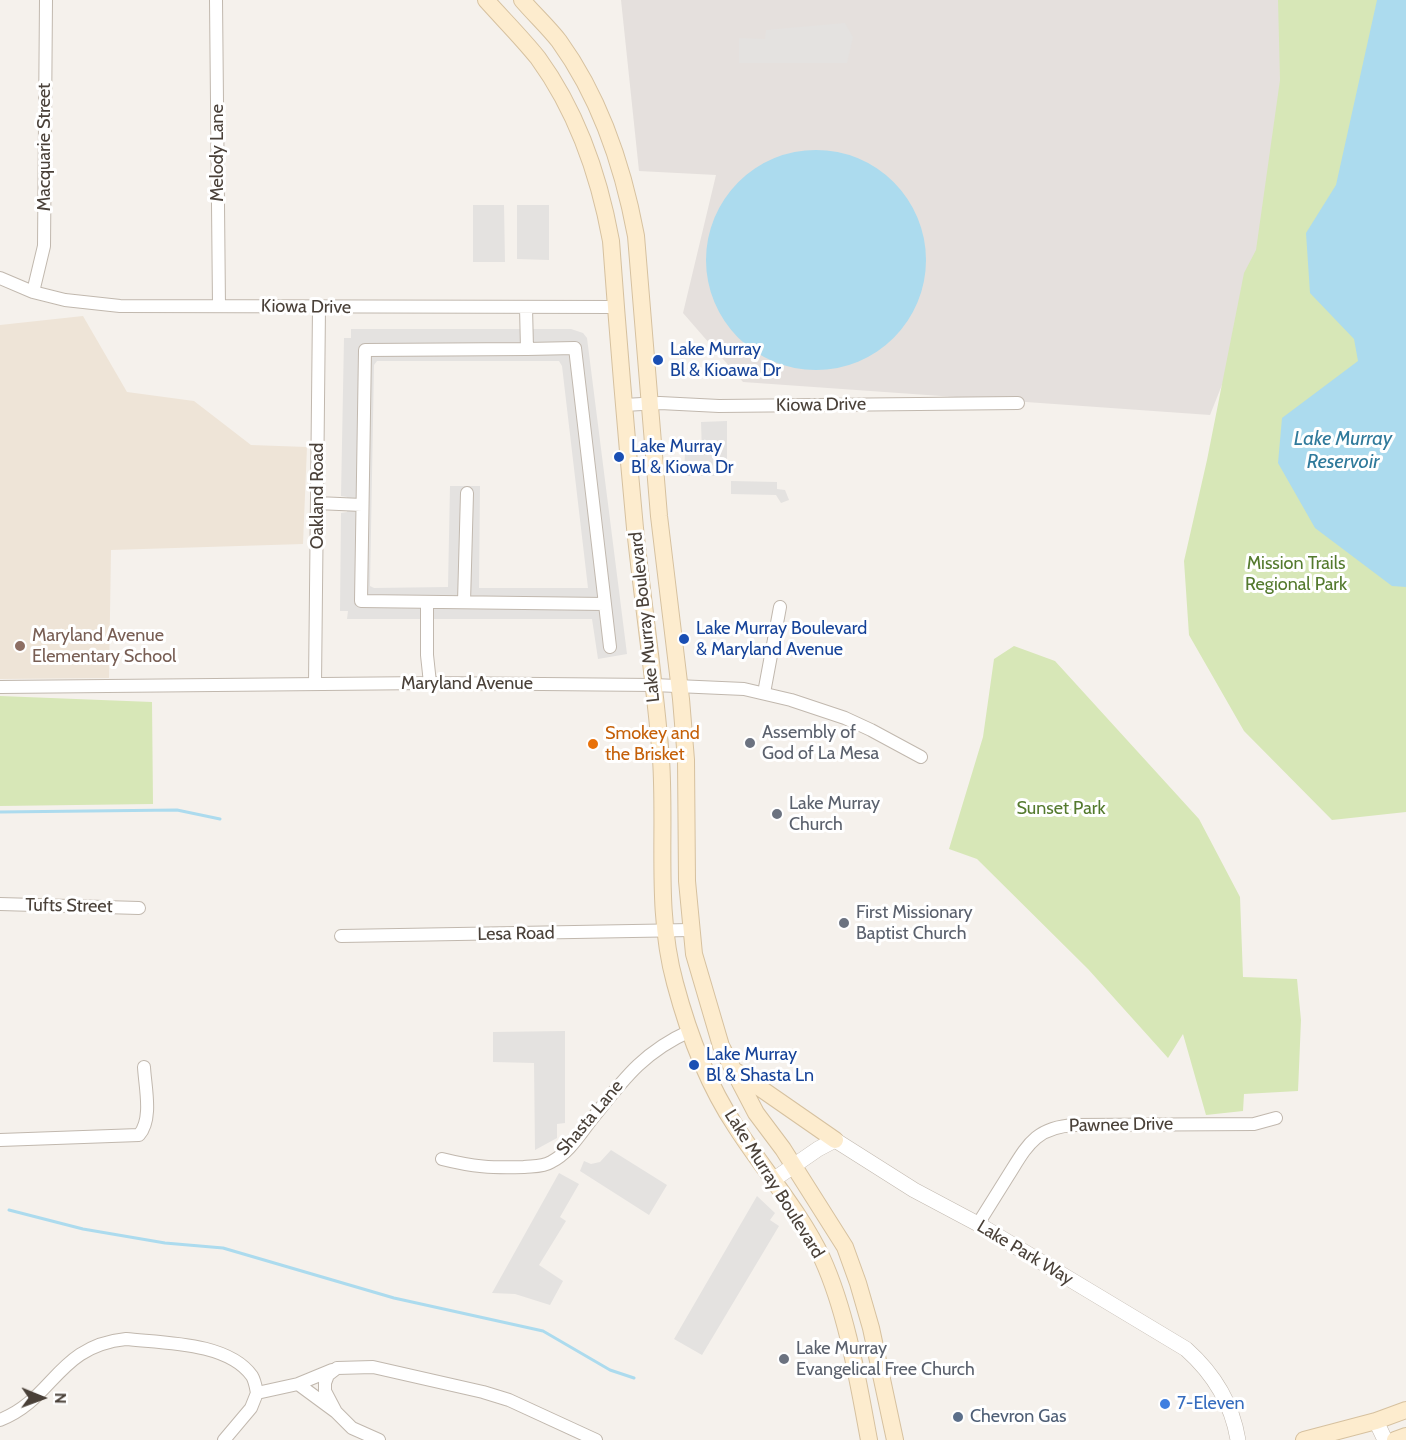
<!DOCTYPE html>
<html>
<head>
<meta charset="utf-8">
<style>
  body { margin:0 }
  #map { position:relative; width:1406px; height:1440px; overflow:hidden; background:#f5f1ec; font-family:Cabin,sans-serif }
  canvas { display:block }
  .north { position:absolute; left:12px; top:1368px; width:60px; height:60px; -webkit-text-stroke:4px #fff; paint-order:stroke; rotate:91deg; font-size:16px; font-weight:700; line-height:24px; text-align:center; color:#4a4139 }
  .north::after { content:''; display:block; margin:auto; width:21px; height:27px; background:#4a4139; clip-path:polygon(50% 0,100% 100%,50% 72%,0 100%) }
</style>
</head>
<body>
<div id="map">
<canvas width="1406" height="1440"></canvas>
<div class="north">N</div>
</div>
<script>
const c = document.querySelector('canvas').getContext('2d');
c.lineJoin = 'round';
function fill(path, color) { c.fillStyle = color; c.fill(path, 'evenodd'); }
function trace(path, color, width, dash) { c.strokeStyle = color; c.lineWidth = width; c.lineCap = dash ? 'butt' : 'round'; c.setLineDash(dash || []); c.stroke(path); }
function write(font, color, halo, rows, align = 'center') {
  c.font = font + ' Cabin,sans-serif'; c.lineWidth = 6; c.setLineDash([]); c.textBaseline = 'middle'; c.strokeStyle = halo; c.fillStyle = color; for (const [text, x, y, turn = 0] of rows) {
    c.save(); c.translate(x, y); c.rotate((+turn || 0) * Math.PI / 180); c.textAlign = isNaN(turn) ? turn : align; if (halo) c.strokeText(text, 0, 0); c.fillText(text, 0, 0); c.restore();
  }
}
fill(new Path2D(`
  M 621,0 L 1286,0 L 1273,257 L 1210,415 L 743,382 L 683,313 L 716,175 L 639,171 Z`), '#e5e0dd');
fill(new Path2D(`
  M 83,316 L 127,392 L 194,401 L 251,445 L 307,447 L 303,544 L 111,550 L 109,678 L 0,679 L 0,325 Z`), '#eee4d7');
fill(new Path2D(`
  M 1278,0 L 1406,0 L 1406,812 L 1332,820 L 1244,731 L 1189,635 L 1184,561 L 1207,460 L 1244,273 L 1256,250 L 1280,80 Z
  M 1014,646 L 1055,661 L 1199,819 L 1240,897 L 1243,977 L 1297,979 L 1301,1020 L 1298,1091 L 1244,1094 L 1243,1111 L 1206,1115 L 1183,1034 L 1168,1058 L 1088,969 L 977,859 L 949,849 L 983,737 L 994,659 Z
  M 0,696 L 152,702 L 153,804 L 0,806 Z`), '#d7e7b7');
fill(new Path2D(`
  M 845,23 L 853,37 L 847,63 L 739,63 L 739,38 L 765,39 L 766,30 Z
  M 473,205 L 504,205 L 505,262 L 473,262 Z
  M 517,205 L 549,205 L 549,260 L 517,259 Z
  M 351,329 L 571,329 L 583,333 L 587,338 L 627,654 L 598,659 L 592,619 L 347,619 L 348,611 L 340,611 L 341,513 L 347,512 L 347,497 L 341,496 L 344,338 L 351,338 ZM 377,361 L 559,361 L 562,366 L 588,588 L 479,588 L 480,486 L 450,486 L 448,587 L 374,588 L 370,586 L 374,365 Z
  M 727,421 L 727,465 L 719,466 L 722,476 L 684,476 L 685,453 L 702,453 L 701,422 Z
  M 731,481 L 777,482 L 777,489 L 785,490 L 789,500 L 781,503 L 776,495 L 731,494 Z
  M 565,1031 L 565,1123 L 557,1124 L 557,1138 L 535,1150 L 534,1063 L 493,1062 L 493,1032 Z
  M 611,1150 L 667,1185 L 649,1215 L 580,1171 L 584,1161 L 591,1164 L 600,1162 Z
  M 559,1173 L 579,1184 L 560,1217 L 566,1221 L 539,1265 L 563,1281 L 550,1305 L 515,1294 L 492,1293 Z
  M 757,1196 L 775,1213 L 770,1220 L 779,1226 L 702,1355 L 674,1339 Z`), '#e4e2e0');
fill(new Path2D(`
  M 1377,0 L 1406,0 L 1406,587 L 1392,586 L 1315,528 L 1278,463 L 1282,418 L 1358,361 L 1354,339 L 1310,293 L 1306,233 L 1336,185 Z
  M706 260a110 110 0 1 1 220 0a110 110 0 1 1-220 0Z`), '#acdbee');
trace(new Path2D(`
  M 0,812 L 177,810 L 220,819
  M 9,1210 L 83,1229 L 165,1243 L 223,1248 L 394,1298 L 543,1331 L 610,1370 L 634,1378`), '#acdbee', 3);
const minor = new Path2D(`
  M 216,0 L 219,306
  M 0,278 L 33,292 L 65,300 L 120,306 L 616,307
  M 33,292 L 44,246 L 46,0
  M 526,307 L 527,349 L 575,348 L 610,647
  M 527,349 L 365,350 L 361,601 L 605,604
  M 624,405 L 660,403 L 719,406 L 1018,403
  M 317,503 L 362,505
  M 427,602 L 427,655 L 430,683
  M 464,602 L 467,493
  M 315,684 L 319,308
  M 0,687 L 430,683 L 654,685 L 744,689 L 791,700 L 845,718 L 871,730 L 921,757
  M 764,693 L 780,607
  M 0,904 L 139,908
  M 341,936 L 691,930
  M 0,1140 L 139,1135 C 153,1119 145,1087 144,1067
  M 442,1159 C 474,1167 491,1168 524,1167 C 533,1166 543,1167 551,1162 C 569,1153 580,1134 592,1119 C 623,1080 643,1052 690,1031
  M 978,1224 C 988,1208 998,1192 1008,1176 C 1027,1146 1035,1127 1075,1125 L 1254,1124 L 1276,1118
  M 298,1384 L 336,1412 L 352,1428 L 379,1440
  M 336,1412 L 325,1391 L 325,1383 L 328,1375 L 337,1368 L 373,1367 L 483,1392 L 509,1400 L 596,1440
  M 0,1420 C 54,1399 57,1346 126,1339 C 163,1343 228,1342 252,1376 C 255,1381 256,1388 257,1393
  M 224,1440 L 251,1408 L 257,1393 L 298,1384 L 332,1370`);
const tertiary = new Path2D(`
  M 773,1180 L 818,1149 L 835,1140 L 914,1190 L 978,1224 L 1186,1349 C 1214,1374 1232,1403 1238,1440
  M 1376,1421 L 1385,1440`);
const secondary = new Path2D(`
  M 486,0 C 503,19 522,38 538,58 C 578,113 599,175 611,241 C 618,337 626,432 635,528 C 643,605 655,682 661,759 C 666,834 655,910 675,983 C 688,1032 708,1085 736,1127 C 763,1169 801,1213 822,1258 C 847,1313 858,1381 869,1440
  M 522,0 C 534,14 548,27 559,41 C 601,99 623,166 636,236 L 659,516 L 681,699 L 686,760 L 687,881 L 694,954 L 721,1046 L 756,1113 L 783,1149 L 845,1247 L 858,1283 L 871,1328 L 895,1440
  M 737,1072 L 835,1140
  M 1304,1440 L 1376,1421 L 1406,1410
  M 1395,1440 L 1406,1436`);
trace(minor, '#c1b8ae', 14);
trace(tertiary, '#c1b8ae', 16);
trace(secondary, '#d6c19f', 18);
trace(minor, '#fff', 12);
trace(tertiary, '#fff', 15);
trace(secondary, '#fdecce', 16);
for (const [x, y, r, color] of [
  [658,360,6,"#1a4fb4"],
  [619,457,6,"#1a4fb4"],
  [684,639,6,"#1a4fb4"],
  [20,646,6,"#8d6e63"],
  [750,743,6,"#6b7280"],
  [593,744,6,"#e8710a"],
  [777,814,6,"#6b7280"],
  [844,923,6,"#6b7280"],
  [694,1065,6,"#1a4fb4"],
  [784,1359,6,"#6b7280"],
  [1165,1404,6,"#3f7fe0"],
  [958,1417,6,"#5c6f8a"]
]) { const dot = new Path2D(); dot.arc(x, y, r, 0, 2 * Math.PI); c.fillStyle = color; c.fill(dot); trace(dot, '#fff', 2); }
write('18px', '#4a4139', '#fff', [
  ["Macquarie Street",45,147,-90],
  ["Melody Lane",218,153,-90],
  ["Kiowa Drive",306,307,1],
  ["Kiowa Drive",821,405,-1],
  ["Oakland Road",318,496,-90],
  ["Lake Murray Boulevard",645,617,-96],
  ["Maryland Avenue",467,684],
  ["Tufts Street",69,906,1],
  ["Lesa Road",516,934,-1],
  ["Shasta Lane",590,1118,-50],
  ["Pawnee Drive",1121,1125,-1],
  ["Lake Murray Boulevard",774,1184,58],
  ["Lake Park Way",1025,1253,31]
]);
write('18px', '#164399', '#fff', [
  ["Lake Murray",670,350],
  ["Bl & Kioawa Dr",670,371],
  ["Lake Murray",631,447],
  ["Bl & Kiowa Dr",631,468],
  ["Lake Murray Boulevard",696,629],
  ["& Maryland Avenue",696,650],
  ["Lake Murray",706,1055],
  ["Bl & Shasta Ln",706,1076]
], 'left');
write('18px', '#547a2e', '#fff', [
  ["Mission Trails",1296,564],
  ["Regional Park",1296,585],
  ["Sunset Park",1061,809]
]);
write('18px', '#785e54', '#fff', [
  ["Maryland Avenue",32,636],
  ["Elementary School",32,657]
], 'left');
write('18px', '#5b616d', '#fff', [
  ["Assembly of",762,733],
  ["God of La Mesa",762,754],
  ["Lake Murray",789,804],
  ["Church",789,825],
  ["First Missionary",856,913],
  ["Baptist Church",856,934],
  ["Lake Murray",796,1349],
  ["Evangelical Free Church",796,1370]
], 'left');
write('18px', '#c56008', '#fff', [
  ["Smokey and",605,734],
  ["the Brisket",605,755]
], 'left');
write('18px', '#366cbe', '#fff', [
  ["7-Eleven",1177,1404]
], 'left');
write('18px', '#4e5e75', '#fff', [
  ["Chevron Gas",970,1417]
], 'left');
write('italic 20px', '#307a9b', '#fff', [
  ["Lake Murray",1343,439],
  ["Reservoir",1343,462]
]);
</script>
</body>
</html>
